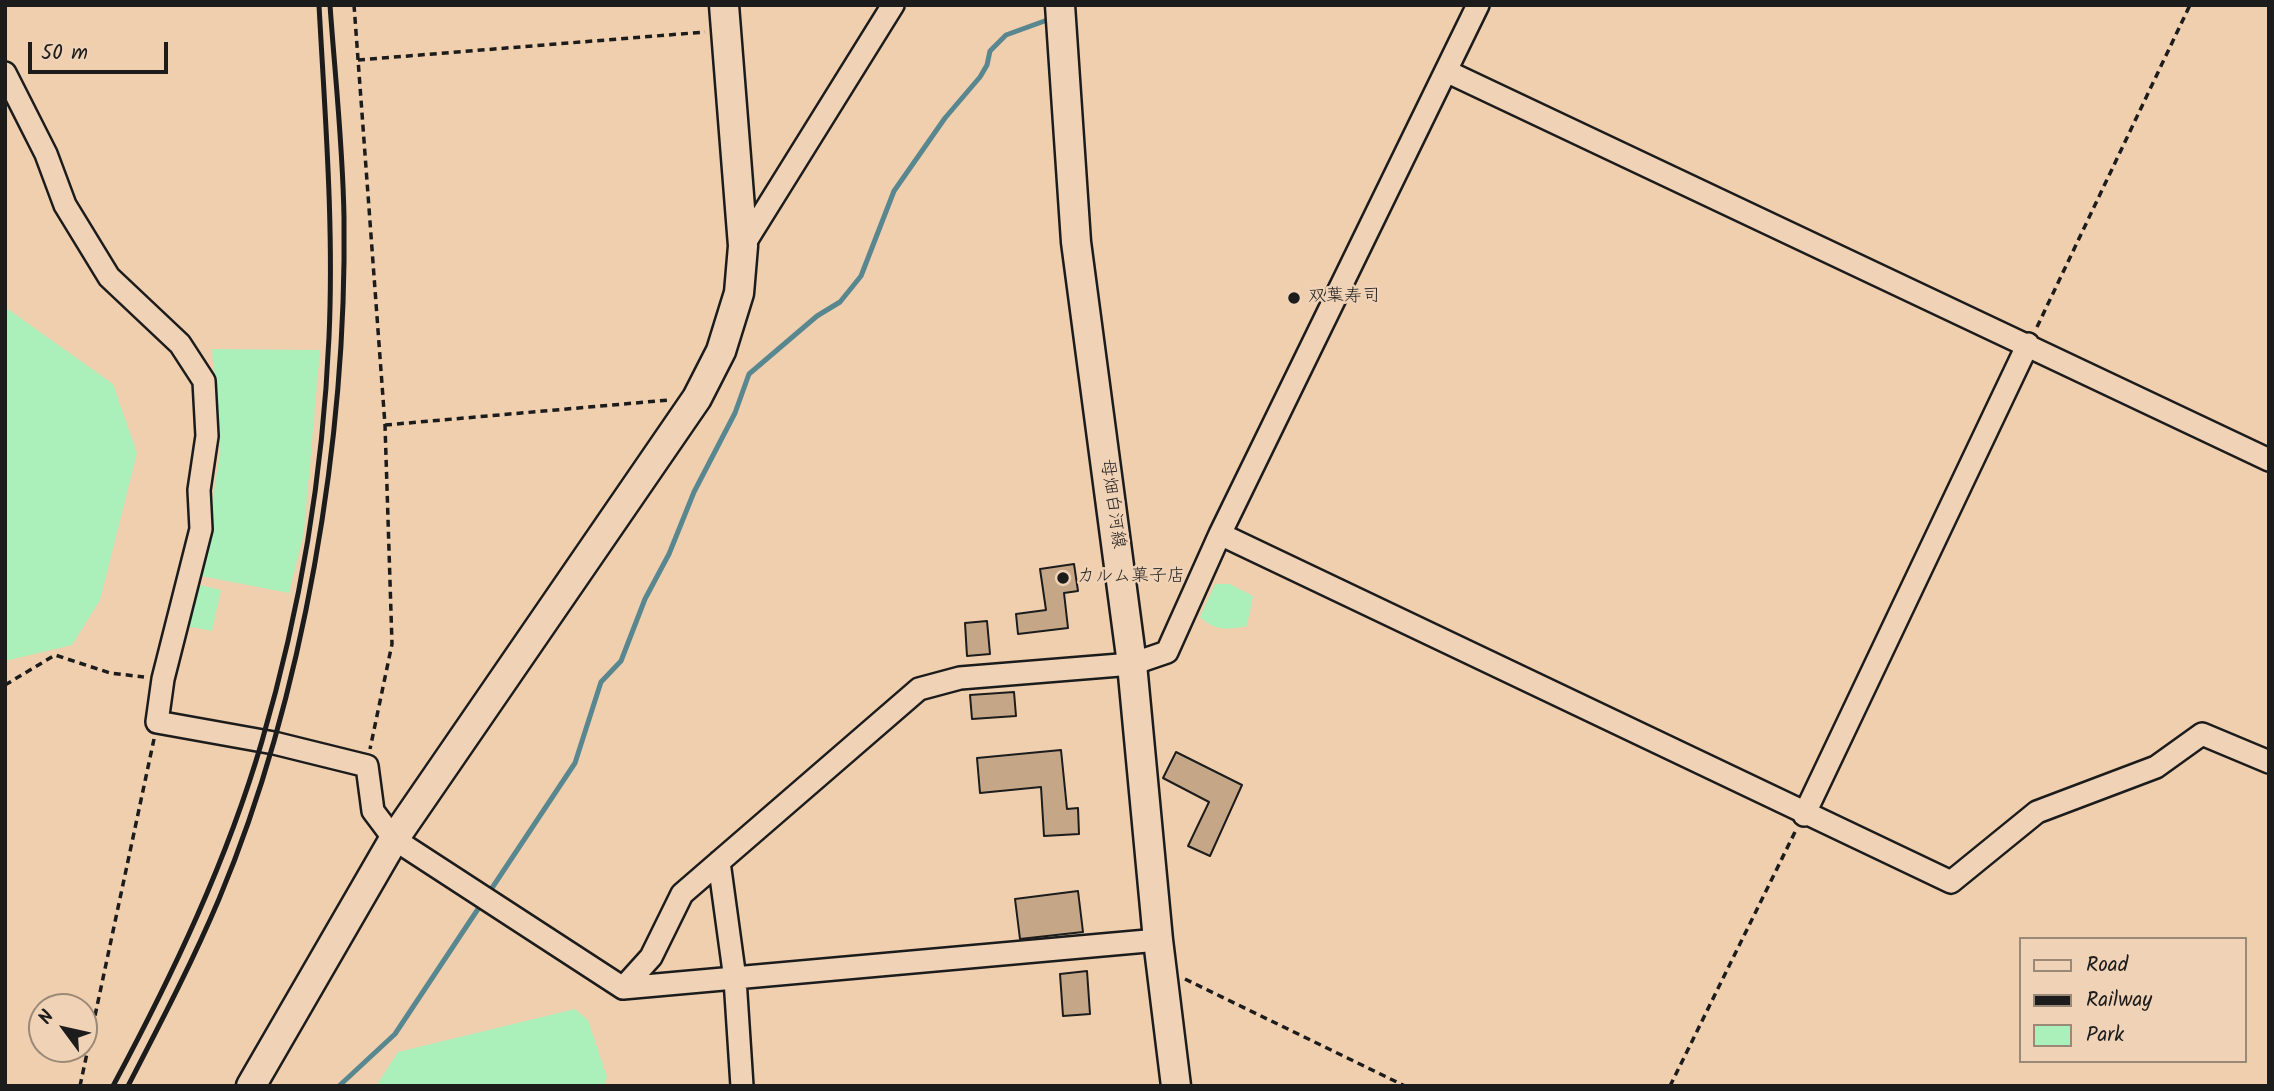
<!DOCTYPE html>
<html>
<head>
<meta charset="utf-8">
<style>
  body { margin:0 }
  #map { position:relative; width:2274px; height:1091px; overflow:hidden; background:#f0cfaf; font-family:Kalam,sans-serif }
  canvas { display:block }
  .frame { position:absolute; inset:0; border:7px solid #1c1c1c; pointer-events:none }
  .legend { position:absolute; left:2019px; top:937px; width:228px; height:126px; box-sizing:border-box; background:#f0d2b6; border:2px solid #9b8978; margin:0; padding:9px 12px; list-style:none; font-size:21px; color:#1c1c1c }
  .legend li { display:flex; align-items:center; gap:14px; height:35px }
  .legend b { width:35px; border:2px solid #9b8978 }
  .north { position:absolute; left:28px; top:993px; width:70px; height:70px; box-sizing:border-box; background:#f0d2b6; border:2px solid #9b8978; border-radius:50%; rotate:303deg; font-size:19px; font-weight:700; line-height:28px; text-align:center; color:#1c1c1c }
  .north::after { content:''; display:block; margin:auto; width:24px; height:32px; background:#1c1c1c; clip-path:polygon(50% 0,100% 100%,50% 72%,0 100%) }
  .scale { position:absolute; left:28px; top:42px; width:140px; height:32px; box-sizing:border-box; border:4px solid #1c1c1c; border-top:0; padding-left:9px; font-size:21px; line-height:24px; white-space:nowrap; color:#1c1c1c; -webkit-text-stroke:5px #f0d2b6; paint-order:stroke }
</style>
</head>
<body>
<div id="map">
<canvas width="2274" height="1091"></canvas>
<div class="frame"></div>
<ul class="legend">
<li><b style="height:9px;background:#f0d2b6"></b>Road</li>
<li><b style="height:9px;background:#1c1c1c"></b>Railway</li>
<li><b style="height:19px;background:#abefba"></b>Park</li>
</ul>
<div class="north">N</div>
<div class="scale">50 m</div>
</div>
<script>
const c = document.querySelector('canvas').getContext('2d');
c.lineJoin = 'round';
function fill(path, color) { c.fillStyle = color; c.fill(path, 'evenodd'); }
function trace(path, color, width, dash) { c.strokeStyle = color; c.lineWidth = width; c.lineCap = dash ? 'butt' : 'round'; c.setLineDash(dash || []); c.stroke(path); }
function write(font, color, halo, rows, align = 'center') {
  c.font = font + ' Kalam,"Klee One",sans-serif'; c.lineWidth = 5; c.setLineDash([]); c.textBaseline = 'middle'; c.strokeStyle = halo; c.fillStyle = color; for (const [text, x, y, turn = 0] of rows) {
    c.save(); c.translate(x, y); c.rotate((+turn || 0) * Math.PI / 180); c.textAlign = isNaN(turn) ? turn : align; if (halo) c.strokeText(text, 0, 0); c.fillText(text, 0, 0); c.restore();
  }
}
fill(new Path2D(`
  M 5,307 L 113,384 L 137,453 L 100,600 L 72,645 L 5,661 Z
  M 212,349 L 320,350 L 304,532 L 289,593 L 201,576 L 220,452 Z
  M 195,584 L 221,590 L 212,631 L 186,626 Z
  M 1215,584 L 1230,584 L 1253,596 L 1247,626 C 1227,630 1215,631 1200,617 Z
  M 575,1009 L 588,1020 L 607,1077 L 604,1086 L 376,1086 L 398,1052 Z`), '#abefba');
trace(new Path2D(`
  M 490,891 L 575,763 L 601,682 L 621,661 L 645,599 L 669,554 L 694,492 L 735,413 L 749,374 L 817,316 L 840,302 L 861,276 L 894,191 L 945,118 L 980,77 L 987,65 L 990,51 L 1006,35 L 1050,19
  M 339,1086 L 395,1034 L 480,906`), '#588790', 5);
const building = new Path2D(`
  M 1074,564 L 1078,591 L 1064,593 L 1068,628 L 1018,634 L 1016,614 L 1046,610 L 1040,569 Z
  M 987,621 L 990,654 L 967,656 L 965,623 Z
  M 1014,692 L 1016,716 L 972,719 L 970,695 Z
  M 1061,750 L 1067,809 L 1078,808 L 1079,834 L 1044,836 L 1041,787 L 980,793 L 977,758 Z
  M 1176,752 L 1242,785 L 1210,856 L 1188,846 L 1209,802 L 1163,778 Z
  M 1078,891 L 1083,932 L 1020,939 L 1015,899 Z
  M 1087,971 L 1090,1014 L 1063,1016 L 1060,974 Z`);
fill(building, '#c5a686');
trace(building, '#1c1c1c', 2);
const street = new Path2D(`
  M 1446,71 L 2269,460
  M 5,73 L 46,154 L 65,205 L 109,277 L 180,344 L 204,381 L 207,436 L 199,490 L 201,529 L 163,679 L 157,722 L 274,743 L 367,766 L 373,811 L 394,839 L 623,988 L 1158,940
  M 743,246 L 893,5
  M 1220,534 L 1951,882 L 2037,812 L 2156,767 L 2202,734 L 2269,762
  M 1804,815 L 2028,344
  M 719,862 L 735,979 L 742,1086
  M 623,988 L 651,957 L 682,894 L 919,689 L 960,678 L 1132,664 L 1167,652 L 1220,534 L 1478,5`);
const secondary = new Path2D(`
  M 1060,5 L 1076,242 L 1132,664 L 1158,940 L 1176,1086
  M 251,1086 L 394,839 L 697,398 L 721,351 L 739,293 L 743,246 L 724,5`);
trace(street, '#1c1c1c', 26);
trace(secondary, '#1c1c1c', 33);
trace(new Path2D(`
  M 354,5 L 385,425 L 392,644 L 370,749
  M 358,60 L 705,32
  M 2037,327 L 2190,5
  M 385,425 L 669,400
  M 5,685 L 55,655 L 110,673 L 144,677
  M 1185,979 L 1405,1086
  M 80,1086 L 154,739
  M 1670,1086 L 1795,832`), '#1c1c1c', 3.5, [7, 5]);
trace(street, '#f0d2b6', 21);
trace(secondary, '#f0d2b6', 28);
trace(new Path2D(`
  M 113,1086 C 172,976 227,861 262,741 C 300,611 323,472 329,337 C 334,226 325,116 319,5
  M 128,1086 C 160,1024 192,963 219,899 C 304,696 347,439 344,218 C 343,147 335,76 330,5`), '#1c1c1c', 5);
for (const [x, y, r, color] of [
  [1294,298,7,"#1c1c1c"],
  [1063,578,7,"#1c1c1c"]
]) { const dot = new Path2D(); dot.arc(x, y, r, 0, 2 * Math.PI); c.fillStyle = color; c.fill(dot); trace(dot, '#f0d2b6', 2.5); }
write('18px', '#1c1c1c', '#f0d2b6', [
  ["双葉寿司",1308,298],
  ["カルム菓子店",1077,578]
], 'left');
write('18px', '#1c1c1c', '#f0d2b6', [
  ["母畑白河線",1111,504,82]
]);
</script>
</body>
</html>
